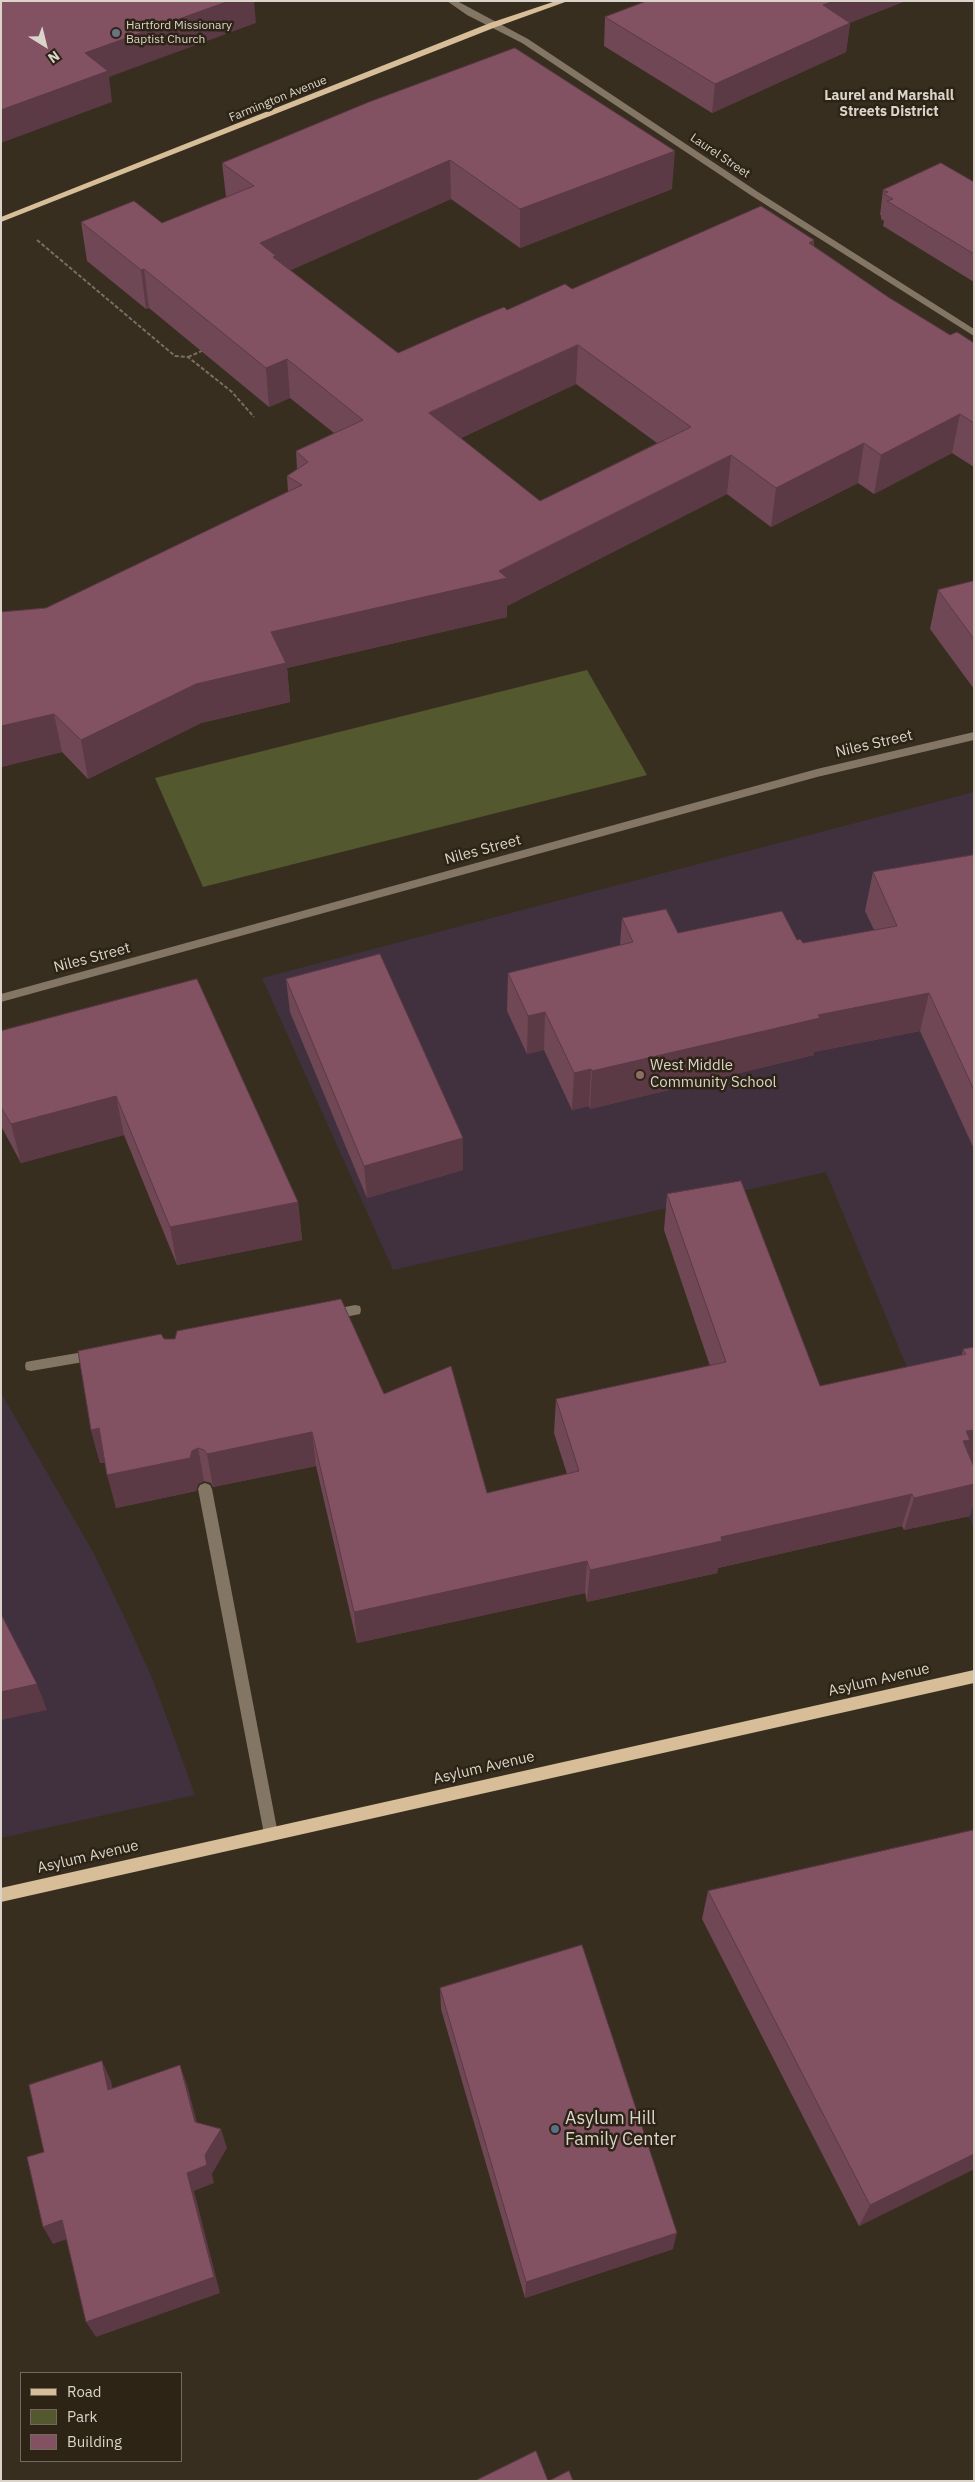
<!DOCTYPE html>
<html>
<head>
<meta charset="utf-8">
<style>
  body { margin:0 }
  #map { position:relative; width:975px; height:2482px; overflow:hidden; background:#372e20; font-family:"IBM Plex Sans",sans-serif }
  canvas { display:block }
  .frame { position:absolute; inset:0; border:2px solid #dad4cb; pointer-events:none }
  .legend { position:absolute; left:20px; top:2372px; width:162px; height:90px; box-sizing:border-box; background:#2d2416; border:1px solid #726a5e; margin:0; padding:6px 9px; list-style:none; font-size:15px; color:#dad4cb }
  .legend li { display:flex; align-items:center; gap:10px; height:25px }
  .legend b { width:25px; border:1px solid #726a5e }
  .north { position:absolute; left:20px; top:20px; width:50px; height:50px; -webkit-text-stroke:4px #2d2416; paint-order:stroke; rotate:144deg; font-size:14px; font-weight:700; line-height:20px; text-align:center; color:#dad4cb }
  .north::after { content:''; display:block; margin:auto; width:18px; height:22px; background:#dad4cb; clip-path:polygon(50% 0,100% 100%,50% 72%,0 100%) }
</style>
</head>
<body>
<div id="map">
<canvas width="975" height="2482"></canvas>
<div class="frame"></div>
<ul class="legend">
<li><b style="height:6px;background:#d7bd98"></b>Road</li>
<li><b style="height:14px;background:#53582e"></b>Park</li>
<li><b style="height:14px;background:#825263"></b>Building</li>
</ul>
<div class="north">N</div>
</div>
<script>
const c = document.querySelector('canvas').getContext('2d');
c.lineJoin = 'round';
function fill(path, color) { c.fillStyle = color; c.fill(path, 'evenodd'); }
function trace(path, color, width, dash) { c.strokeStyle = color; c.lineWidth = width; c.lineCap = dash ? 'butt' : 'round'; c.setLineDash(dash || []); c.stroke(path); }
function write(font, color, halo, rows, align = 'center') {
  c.font = font + ' "IBM Plex Sans",sans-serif'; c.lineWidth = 5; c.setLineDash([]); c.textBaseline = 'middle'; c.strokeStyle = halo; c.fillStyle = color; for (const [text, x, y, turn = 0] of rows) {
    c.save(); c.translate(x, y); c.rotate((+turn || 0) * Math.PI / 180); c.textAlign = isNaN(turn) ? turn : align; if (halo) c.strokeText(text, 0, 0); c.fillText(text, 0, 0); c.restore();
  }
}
fill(new Path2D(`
  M 974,792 L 974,1529 L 826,1172 L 393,1270 L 262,978 Z
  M 1,1393 L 93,1552 L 122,1612 L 153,1680 L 195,1795 L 1,1838 Z`), '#41313e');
fill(new Path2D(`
  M 587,670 L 647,775 L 203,887 L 155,778 Z`), '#53582e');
trace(new Path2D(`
  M 37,240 L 175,356 L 188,357 L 232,392 L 254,417
  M 188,357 L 204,350`), '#776f63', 2, [4, 2]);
fill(new Path2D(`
  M 447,1 L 457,1 L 528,39 L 758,192 L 974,329 L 974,336 L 752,196 L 522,43 L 467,15 Z
  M 974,732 L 974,740 L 817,777 L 1,1002 L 1,994 L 817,769 Z
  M 355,1305 L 360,1306 L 361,1310 L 360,1314 L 330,1320 L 325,1319 L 324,1315 L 325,1311 Z
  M 95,1350 L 100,1351 L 101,1355 L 100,1359 L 95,1360 L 31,1371 L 26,1370 L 25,1366 L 26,1362 L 31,1361 Z
  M 205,1483 L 210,1485 L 212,1489 L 278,1834 L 276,1839 L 271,1841 L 266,1839 L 264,1834 L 198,1489 L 200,1485 Z`), '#837665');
fill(new Path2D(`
  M 556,1 L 568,1 L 496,27 L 1,222 L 1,217 L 490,23 Z
  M 974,1670 L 974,1683 L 1,1902 L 1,1888 Z`), '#d7bd98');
fill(new Path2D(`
  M 605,17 L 850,23 L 846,52 L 712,113 L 604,46 Z
  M 369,102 L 672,189 L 520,248 L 451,199 L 290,270 L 398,353 L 507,310 L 572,289 L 814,240 L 814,246 L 888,297 L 950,335 L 974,343 L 974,467 L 952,453 L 874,494 L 858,483 L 771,527 L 727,494 L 507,606 L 507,617 L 287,668 L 290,702 L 201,723 L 88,779 L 62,752 L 1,767 L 1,612 L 46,608 L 288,492 L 287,476 L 297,469 L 296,451 L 334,433 L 290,398 L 269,407 L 149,308 L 146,309 L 87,261 L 81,222 L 162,223 L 226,197 L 222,163 ZM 576,384 L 657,443 L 540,501 L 461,438 Z
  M 974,182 L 974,282 L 883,226 L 884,221 L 881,219 L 881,215 L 880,215 L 883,190 Z
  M 974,581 L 974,689 L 930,629 L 938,590 Z
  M 974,855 L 974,1149 L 920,1031 L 814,1052 L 814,1055 L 590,1109 L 589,1106 L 572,1110 L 544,1050 L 527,1054 L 507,1011 L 508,973 L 620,945 L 622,918 L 678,933 L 797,940 L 803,943 L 874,930 L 865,911 L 873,872 Z
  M 286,979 L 463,1138 L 463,1170 L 367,1198 L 290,1012 Z
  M 1,1031 L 298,1202 L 302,1240 L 177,1265 L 124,1135 L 21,1163 L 1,1126 Z
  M 667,1194 L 820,1386 L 962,1355 L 963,1349 L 974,1347 L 974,1461 L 972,1462 L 970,1516 L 904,1530 L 902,1526 L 718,1568 L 717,1573 L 587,1602 L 585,1593 L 357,1643 L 316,1466 L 213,1487 L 211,1483 L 204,1481 L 198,1484 L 196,1491 L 116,1508 L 105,1462 L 100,1463 L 91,1430 L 164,1339 L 384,1394 L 487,1493 L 567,1474 L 554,1433 L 556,1399 L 710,1366 L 664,1230 Z
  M 708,1891 L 974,2169 L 859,2226 L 702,1919 Z
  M 440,1988 L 673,2249 L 525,2298 L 441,2009 Z`), '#704755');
fill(new Path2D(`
  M 229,1 L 254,1 L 256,23 L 109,77 L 112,102 L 1,143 L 1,110 L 85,53 Z
  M 834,1 L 906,1 L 850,23 L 846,52 L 712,113 L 715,84 L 823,5 Z
  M 675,151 L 672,189 L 520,248 L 520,209 Z
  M 450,160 L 451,199 L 278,276 L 260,243 Z
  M 814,240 L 809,279 L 809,243 Z
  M 144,269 L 149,308 L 146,309 L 141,270 Z
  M 578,345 L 576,384 L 430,452 L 429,413 Z
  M 287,359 L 290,398 L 269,407 L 266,368 Z
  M 960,414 L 952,453 L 874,494 L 881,455 Z
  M 864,443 L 858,483 L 771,527 L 776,488 Z
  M 731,455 L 727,494 L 507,606 L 507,617 L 287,668 L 290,702 L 201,723 L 88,779 L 81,740 L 271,632 L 499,571 Z
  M 54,714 L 62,752 L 1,767 L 1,726 Z
  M 929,993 L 920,1031 L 814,1052 L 814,1055 L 590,1109 L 592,1071 L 818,1015 Z
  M 545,1012 L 544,1050 L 527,1054 L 528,1016 Z
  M 591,1069 L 589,1106 L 572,1110 L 574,1073 Z
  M 116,1096 L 124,1135 L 21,1163 L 11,1124 Z
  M 463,1138 L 463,1170 L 367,1198 L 364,1166 Z
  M 298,1202 L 302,1240 L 177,1265 L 170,1227 Z
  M 99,1428 L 108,1462 L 100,1463 L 91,1430 Z
  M 974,1430 L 974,1461 L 962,1463 L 952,1475 L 966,1431 Z
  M 312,1432 L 316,1466 L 213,1487 L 207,1454 Z
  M 198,1448 L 204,1481 L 198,1484 L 196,1491 L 116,1508 L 107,1475 L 192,1451 Z
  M 974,1484 L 974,1503 L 970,1516 L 904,1530 L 914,1498 Z
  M 912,1494 L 902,1526 L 718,1568 L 717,1573 L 587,1602 L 590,1570 L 721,1537 Z
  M 587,1561 L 585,1593 L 357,1643 L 354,1612 Z
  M 37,1684 L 47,1710 L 1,1720 L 1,1692 Z
  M 102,2061 L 111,2081 L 117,2109 L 108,2090 Z
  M 180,2065 L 187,2085 L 202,2141 L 195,2122 Z
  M 221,2129 L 227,2148 L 212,2174 L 214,2183 L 194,2191 L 220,2293 L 96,2337 L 86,2322 L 187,2173 L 205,2155 Z
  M 974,2154 L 974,2169 L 859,2226 L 870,2205 Z
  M 62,2220 L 73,2237 L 53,2244 L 43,2227 Z
  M 677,2233 L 673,2249 L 525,2298 L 526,2282 Z`), '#5b3945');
const building = new Path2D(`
  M 1,1 L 229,1 L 85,53 L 108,71 L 1,110 Z
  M 647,1 L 834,1 L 823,5 L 850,23 L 715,84 L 605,17 Z
  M 515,48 L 675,151 L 520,209 L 450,160 L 260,243 L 276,256 L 273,257 L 398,353 L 475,319 L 504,307 L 507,310 L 565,284 L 572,289 L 761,206 L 814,240 L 809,243 L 888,297 L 950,335 L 957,332 L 974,343 L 974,423 L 960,414 L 881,455 L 864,443 L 776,488 L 731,455 L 499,571 L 507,578 L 271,632 L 286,663 L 196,684 L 81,740 L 54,714 L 1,726 L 1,612 L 46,608 L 302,485 L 287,476 L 308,462 L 296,451 L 363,420 L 287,359 L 266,368 L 144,269 L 141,270 L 81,222 L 134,201 L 162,223 L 254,186 L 222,163 L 369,102 ZM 578,345 L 691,427 L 540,501 L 429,413 Z
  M 941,163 L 974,182 L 974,254 L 887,201 L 893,199 L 884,194 L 888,192 L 883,190 Z
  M 974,581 L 974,639 L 938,590 Z
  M 974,855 L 974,1090 L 929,993 L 818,1015 L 820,1018 L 592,1071 L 591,1069 L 574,1073 L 545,1012 L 528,1016 L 508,973 L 633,942 L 622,918 L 666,909 L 678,933 L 782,911 L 797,940 L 800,939 L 803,943 L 897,926 L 873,872 Z
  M 380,954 L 463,1138 L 364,1166 L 286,979 Z
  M 197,979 L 298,1202 L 170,1227 L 116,1096 L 11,1124 L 1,1107 L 1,1031 Z
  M 741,1181 L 820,1386 L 966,1354 L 963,1349 L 974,1347 L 974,1430 L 966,1431 L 970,1440 L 963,1441 L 974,1467 L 974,1484 L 914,1498 L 912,1494 L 721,1537 L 722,1541 L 590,1570 L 587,1561 L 354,1612 L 312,1432 L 207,1454 L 204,1450 L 198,1448 L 192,1451 L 190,1458 L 107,1475 L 99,1428 L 91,1430 L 78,1351 L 161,1334 L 164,1339 L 175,1339 L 177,1331 L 341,1299 L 384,1394 L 451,1366 L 487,1493 L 579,1471 L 556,1399 L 726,1362 L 667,1194 Z
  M 1,1614 L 37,1684 L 1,1692 Z
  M 974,1830 L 974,2154 L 870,2205 L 708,1891 Z
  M 582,1945 L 677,2233 L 526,2282 L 440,1988 Z
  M 102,2061 L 108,2090 L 180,2065 L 195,2122 L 221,2129 L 205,2155 L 207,2165 L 187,2173 L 214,2277 L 86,2322 L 62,2220 L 43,2227 L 27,2157 L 44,2152 L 29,2085 Z
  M 536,2451 L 548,2481 L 475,2481 Z
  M 569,2471 L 573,2481 L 549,2481 Z`);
fill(building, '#825263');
trace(building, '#5b3945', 1);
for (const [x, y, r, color] of [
  [116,33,5,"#6b7280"],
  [640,1075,5,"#8d6e63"],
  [555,2129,5,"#5c6f8a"]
]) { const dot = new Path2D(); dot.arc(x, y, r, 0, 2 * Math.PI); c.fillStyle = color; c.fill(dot); trace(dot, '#2d2416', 2); }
write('12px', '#dad4cb', '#2d2416', [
  ["Hartford Missionary",126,26],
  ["Baptist Church",126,40]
], 'left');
write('12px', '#dad4cb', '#2d2416', [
  ["Farmington Avenue",278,99,-22],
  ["Laurel Street",720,156,34]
]);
write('bold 14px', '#dad4cb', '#2d2416', [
  ["Laurel and Marshall",889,96],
  ["Streets District",889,112]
]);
write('15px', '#dad4cb', '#2d2416', [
  ["Niles Street",874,744,-13],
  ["Niles Street",483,850,-15],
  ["Niles Street",92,958,-15],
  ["Asylum Avenue",879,1680,-13],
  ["Asylum Avenue",484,1768,-13],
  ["Asylum Avenue",88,1857,-13]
]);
write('15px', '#dad4cb', '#2d2416', [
  ["West Middle",650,1066],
  ["Community School",650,1083]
], 'left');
write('18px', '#dad4cb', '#2d2416', [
  ["Asylum Hill",565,2119],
  ["Family Center",565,2140]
], 'left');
</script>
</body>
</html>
